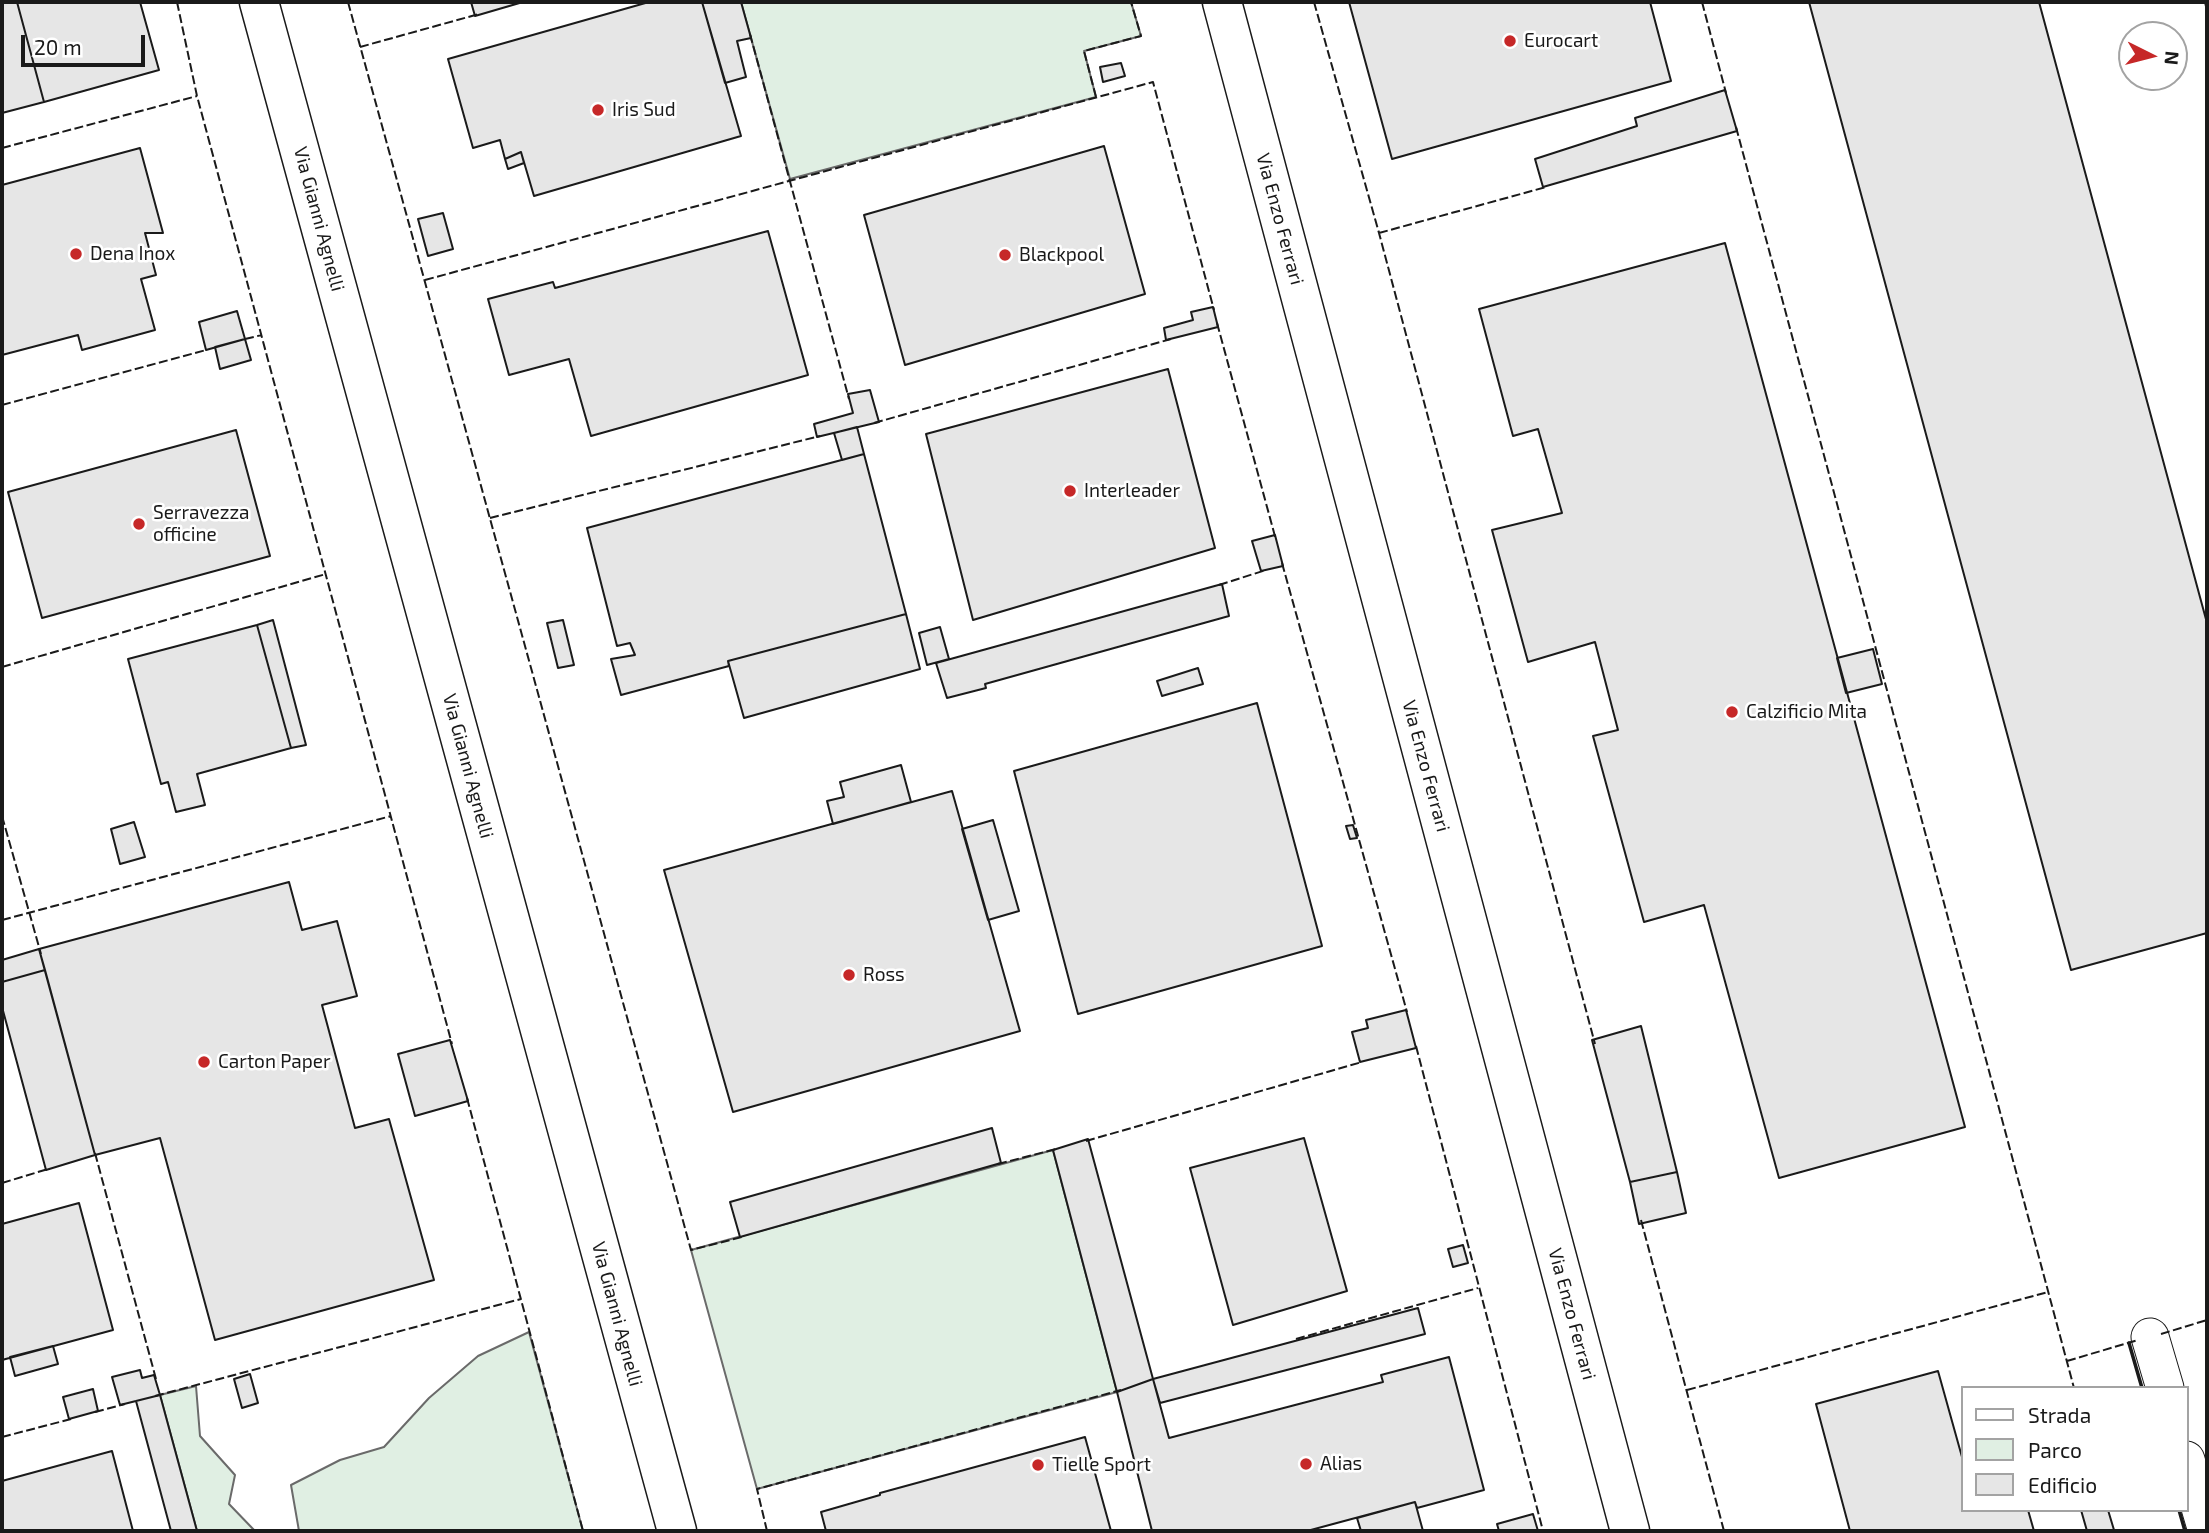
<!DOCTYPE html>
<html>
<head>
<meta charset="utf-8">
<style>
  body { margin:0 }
  #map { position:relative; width:2209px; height:1533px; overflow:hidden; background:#fff; font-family:"Exo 2",sans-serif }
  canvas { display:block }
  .frame { position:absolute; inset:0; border:4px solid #1a1a1a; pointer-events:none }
  .legend { position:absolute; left:1961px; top:1386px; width:228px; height:126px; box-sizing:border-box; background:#fff; border:2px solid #a3a3a3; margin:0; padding:9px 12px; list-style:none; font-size:21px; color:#1a1a1a }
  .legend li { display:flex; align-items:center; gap:14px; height:35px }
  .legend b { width:35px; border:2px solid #a3a3a3 }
  .north { position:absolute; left:2118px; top:21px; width:70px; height:70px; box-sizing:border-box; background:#fff; border:2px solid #a3a3a3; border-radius:50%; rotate:96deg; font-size:19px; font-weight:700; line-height:28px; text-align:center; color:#1a1a1a }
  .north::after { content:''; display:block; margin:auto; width:24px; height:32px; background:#c62828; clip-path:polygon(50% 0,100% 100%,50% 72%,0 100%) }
  .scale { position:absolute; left:21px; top:35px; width:124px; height:32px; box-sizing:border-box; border:4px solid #1a1a1a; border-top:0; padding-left:9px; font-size:21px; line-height:24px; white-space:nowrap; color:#1a1a1a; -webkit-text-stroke:5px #fff; paint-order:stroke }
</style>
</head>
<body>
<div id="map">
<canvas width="2209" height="1533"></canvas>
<div class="frame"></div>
<ul class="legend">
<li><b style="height:9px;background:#fff"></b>Strada</li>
<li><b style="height:19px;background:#e0efe3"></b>Parco</li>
<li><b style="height:19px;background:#e6e6e6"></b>Edificio</li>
</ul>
<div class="north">N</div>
<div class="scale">20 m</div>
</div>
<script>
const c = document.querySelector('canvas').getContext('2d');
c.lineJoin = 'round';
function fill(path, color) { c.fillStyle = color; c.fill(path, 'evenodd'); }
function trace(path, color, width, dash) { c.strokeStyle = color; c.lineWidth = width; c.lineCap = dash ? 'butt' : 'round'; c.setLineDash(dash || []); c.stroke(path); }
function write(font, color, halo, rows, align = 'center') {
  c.font = font + ' "Exo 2",sans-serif'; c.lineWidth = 5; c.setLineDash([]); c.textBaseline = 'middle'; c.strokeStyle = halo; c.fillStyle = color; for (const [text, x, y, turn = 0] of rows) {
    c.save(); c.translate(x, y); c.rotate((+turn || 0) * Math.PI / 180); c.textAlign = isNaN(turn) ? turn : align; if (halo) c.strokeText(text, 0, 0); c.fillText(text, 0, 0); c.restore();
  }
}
const green = new Path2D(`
  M 741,2 L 1131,2 L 1141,36 L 1084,51 L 1096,97 L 790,179 Z
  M 1053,1150 L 1117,1392 L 757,1489 L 691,1250 Z
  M 529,1332 L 583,1531 L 299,1531 L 291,1485 L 340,1460 L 384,1447 L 429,1398 L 478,1356 Z
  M 196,1386 L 200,1436 L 235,1475 L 229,1504 L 255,1531 L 197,1531 L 160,1395 Z`);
fill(green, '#e0efe3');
trace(green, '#6a6a6a', 2);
const building = new Path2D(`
  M 2,2 L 17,2 L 44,102 L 2,113 Z
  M 17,2 L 140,2 L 159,70 L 44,102 Z
  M 471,2 L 523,2 L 475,16 Z
  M 649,2 L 702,2 L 741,136 L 534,196 L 521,152 L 505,159 L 500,140 L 473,148 L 448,59 Z
  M 702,2 L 741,2 L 751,38 L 737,41 L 746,77 L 725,83 Z
  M 1349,2 L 1650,2 L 1671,81 L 1392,159 Z
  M 1809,2 L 2039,2 L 2207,623 L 2207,933 L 2071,970 Z
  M 1121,63 L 1125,76 L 1103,82 L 1100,67 Z
  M 1725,90 L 1737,131 L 1543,187 L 1535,159 L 1637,126 L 1635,118 Z
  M 1104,146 L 1145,294 L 905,365 L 864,215 Z
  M 140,148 L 163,233 L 145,233 L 156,275 L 141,279 L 155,330 L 82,350 L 78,335 L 2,355 L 2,185 Z
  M 521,152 L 524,163 L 508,169 L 505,159 Z
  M 443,213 L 453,249 L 428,256 L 418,219 Z
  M 768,231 L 808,375 L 591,436 L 569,359 L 509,375 L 488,299 L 553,282 L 555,288 Z
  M 1725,243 L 1965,1127 L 1779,1178 L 1704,905 L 1644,922 L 1593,736 L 1618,730 L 1595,642 L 1528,662 L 1492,530 L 1562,513 L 1538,429 L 1513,436 L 1479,309 Z
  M 1213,307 L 1218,327 L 1166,340 L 1164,328 L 1193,320 L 1191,312 Z
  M 237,311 L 245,339 L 206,350 L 199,322 Z
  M 245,339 L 251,360 L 220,369 L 215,347 Z
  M 1168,369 L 1215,548 L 973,620 L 926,434 Z
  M 870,390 L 879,422 L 817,437 L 814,424 L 853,413 L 848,394 Z
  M 857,427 L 864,454 L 842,460 L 834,433 Z
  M 236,430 L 270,556 L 42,618 L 8,492 Z
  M 864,454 L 906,614 L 728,661 L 729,666 L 621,695 L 611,659 L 635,655 L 630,643 L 617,646 L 587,528 Z
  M 1275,535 L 1283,566 L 1261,571 L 1252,541 Z
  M 1222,584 L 1229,616 L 985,684 L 986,688 L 947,698 L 936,663 Z
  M 906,614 L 920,669 L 744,718 L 728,661 Z
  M 273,620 L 306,745 L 291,748 L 257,625 Z
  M 563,620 L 574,665 L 558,668 L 547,623 Z
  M 257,625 L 291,748 L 197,774 L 205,805 L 176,812 L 168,782 L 161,784 L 128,659 Z
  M 940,627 L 949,659 L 927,665 L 919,633 Z
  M 1873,649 L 1882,684 L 1846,693 L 1837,658 Z
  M 1198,668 L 1203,684 L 1162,696 L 1157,681 Z
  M 1257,703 L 1322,946 L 1078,1014 L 1014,771 Z
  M 901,765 L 911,802 L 833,824 L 827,801 L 844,797 L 840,782 Z
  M 952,791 L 1020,1031 L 733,1112 L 664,870 Z
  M 993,820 L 1019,911 L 988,920 L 962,829 Z
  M 134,822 L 145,857 L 120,864 L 111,829 Z
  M 1353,825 L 1357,838 L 1350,839 L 1346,826 Z
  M 289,882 L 302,930 L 337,921 L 357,996 L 322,1005 L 355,1128 L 389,1119 L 434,1280 L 215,1340 L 160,1138 L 95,1155 L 39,949 Z
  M 39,949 L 45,970 L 2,982 L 2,960 Z
  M 45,970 L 95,1155 L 46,1170 L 2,1007 L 2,982 Z
  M 1406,1010 L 1416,1048 L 1360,1062 L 1352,1032 L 1368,1028 L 1366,1020 Z
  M 1641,1026 L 1677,1172 L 1630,1182 L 1592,1040 Z
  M 450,1040 L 468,1101 L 415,1116 L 398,1054 Z
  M 992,1128 L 1001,1163 L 740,1237 L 730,1202 Z
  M 1304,1138 L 1347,1291 L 1233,1325 L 1190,1168 Z
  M 1088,1139 L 1153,1379 L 1117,1392 L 1053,1150 Z
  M 1677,1172 L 1686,1213 L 1639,1224 L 1630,1182 Z
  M 79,1203 L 113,1330 L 2,1360 L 2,1224 Z
  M 1463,1245 L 1468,1263 L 1453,1267 L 1448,1249 Z
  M 1418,1308 L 1425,1334 L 1160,1403 L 1153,1379 Z
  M 53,1346 L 58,1364 L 15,1376 L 10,1357 Z
  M 1449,1357 L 1484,1490 L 1417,1508 L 1415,1502 L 1307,1531 L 1152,1531 L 1117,1392 L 1153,1379 L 1169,1438 L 1383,1382 L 1381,1375 Z
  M 140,1370 L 142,1378 L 154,1375 L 160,1395 L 120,1405 L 112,1377 Z
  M 1938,1371 L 1962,1457 L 1962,1510 L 2028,1510 L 2034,1531 L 1850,1531 L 1816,1404 Z
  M 250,1374 L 258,1403 L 242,1408 L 234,1379 Z
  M 93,1389 L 98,1411 L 69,1419 L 63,1397 Z
  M 160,1395 L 197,1531 L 171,1531 L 136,1401 Z
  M 1085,1437 L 1111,1531 L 826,1531 L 821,1512 L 880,1495 L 880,1493 Z
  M 112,1451 L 133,1531 L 2,1531 L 2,1481 Z
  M 1415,1502 L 1423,1531 L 1361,1531 L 1357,1518 Z
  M 2081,1510 L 2108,1510 L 2114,1530 L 2087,1531 Z
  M 1533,1514 L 1538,1531 L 1499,1531 L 1497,1524 Z`);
fill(building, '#e6e6e6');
trace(building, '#1a1a1a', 2);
const minor = new Path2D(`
  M 2150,1337 L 2165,1388
  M 2186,1460 L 2207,1531`);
const tertiary = new Path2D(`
  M 259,2 L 677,1531
  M 1222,2 L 1630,1531`);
trace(minor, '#1a1a1a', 39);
trace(tertiary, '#1a1a1a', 41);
trace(minor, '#fff', 37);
trace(tertiary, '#fff', 38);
trace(new Path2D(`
  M 177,2 L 197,96 L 452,1044
  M 348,2 L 691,1250 L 742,1237
  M 1314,2 L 1379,233 L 1595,1044
  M 1702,2 L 1726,93
  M 2205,2 L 2207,11
  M 750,34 L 849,399
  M 360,47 L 479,14
  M 1096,97 L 1084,51 L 1141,36 L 1131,2
  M 1736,127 L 2074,1388
  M 2,148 L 197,96
  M 1379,233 L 1546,187
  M 425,280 L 1153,82 L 1214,310
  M 1217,323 L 1276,540
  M 245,339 L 262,335
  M 2,405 L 206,350
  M 874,423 L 1171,339
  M 490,518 L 820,436
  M 1282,563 L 1407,1012
  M 1219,585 L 1266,570
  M 2,667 L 326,574
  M 2,816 L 41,954
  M 2,920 L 391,816
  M 1416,1046 L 1543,1531
  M 467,1098 L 583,1531
  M 1086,1141 L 1362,1062
  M 95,1153 L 156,1379
  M 998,1164 L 1056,1149
  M 2,1183 L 48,1169
  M 1641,1220 L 1724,1531
  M 2161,1334 L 2207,1320
  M 1296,1339 L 1478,1288
  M 2067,1361 L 2138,1340
  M 1687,1390 L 2048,1292
  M 155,1396 L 521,1299
  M 95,1412 L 125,1404
  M 2,1437 L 71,1419
  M 767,1531 L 757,1489 L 1121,1390`), '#1a1a1a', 2, [9, 3.5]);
trace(new Path2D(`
  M 2129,1343 L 2142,1388
  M 2179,1510 L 2185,1531`), '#1a1a1a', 3.5);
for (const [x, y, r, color] of [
  [1510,41,7,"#c62828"],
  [598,110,7,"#c62828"],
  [76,254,7,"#c62828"],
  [1005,255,7,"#c62828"],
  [1070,491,7,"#c62828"],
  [139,524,7,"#c62828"],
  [1732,712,7,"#c62828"],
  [849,975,7,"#c62828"],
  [204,1062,7,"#c62828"],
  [1306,1464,7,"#c62828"],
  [1038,1465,7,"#c62828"]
]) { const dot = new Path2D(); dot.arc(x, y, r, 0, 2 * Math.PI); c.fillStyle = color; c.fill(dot); trace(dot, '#fff', 2.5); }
write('19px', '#1a1a1a', '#fff', [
  ["Eurocart",1524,41],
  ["Iris Sud",612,110],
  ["Dena Inox",90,254],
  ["Blackpool",1019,255],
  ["Interleader",1084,491],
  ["Serravezza",153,513],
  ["officine",153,535],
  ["Calzificio Mita",1746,712],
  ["Ross",863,975],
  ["Carton Paper",218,1062],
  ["Alias",1320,1464],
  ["Tielle Sport",1052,1465]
], 'left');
write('19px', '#1a1a1a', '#fff', [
  ["Via Gianni Agnelli",319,219,75],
  ["Via Enzo Ferrari",1280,219,75],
  ["Via Gianni Agnelli",468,766,75],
  ["Via Enzo Ferrari",1426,766,75],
  ["Via Gianni Agnelli",617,1314,75],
  ["Via Enzo Ferrari",1572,1314,75]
]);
</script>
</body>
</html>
